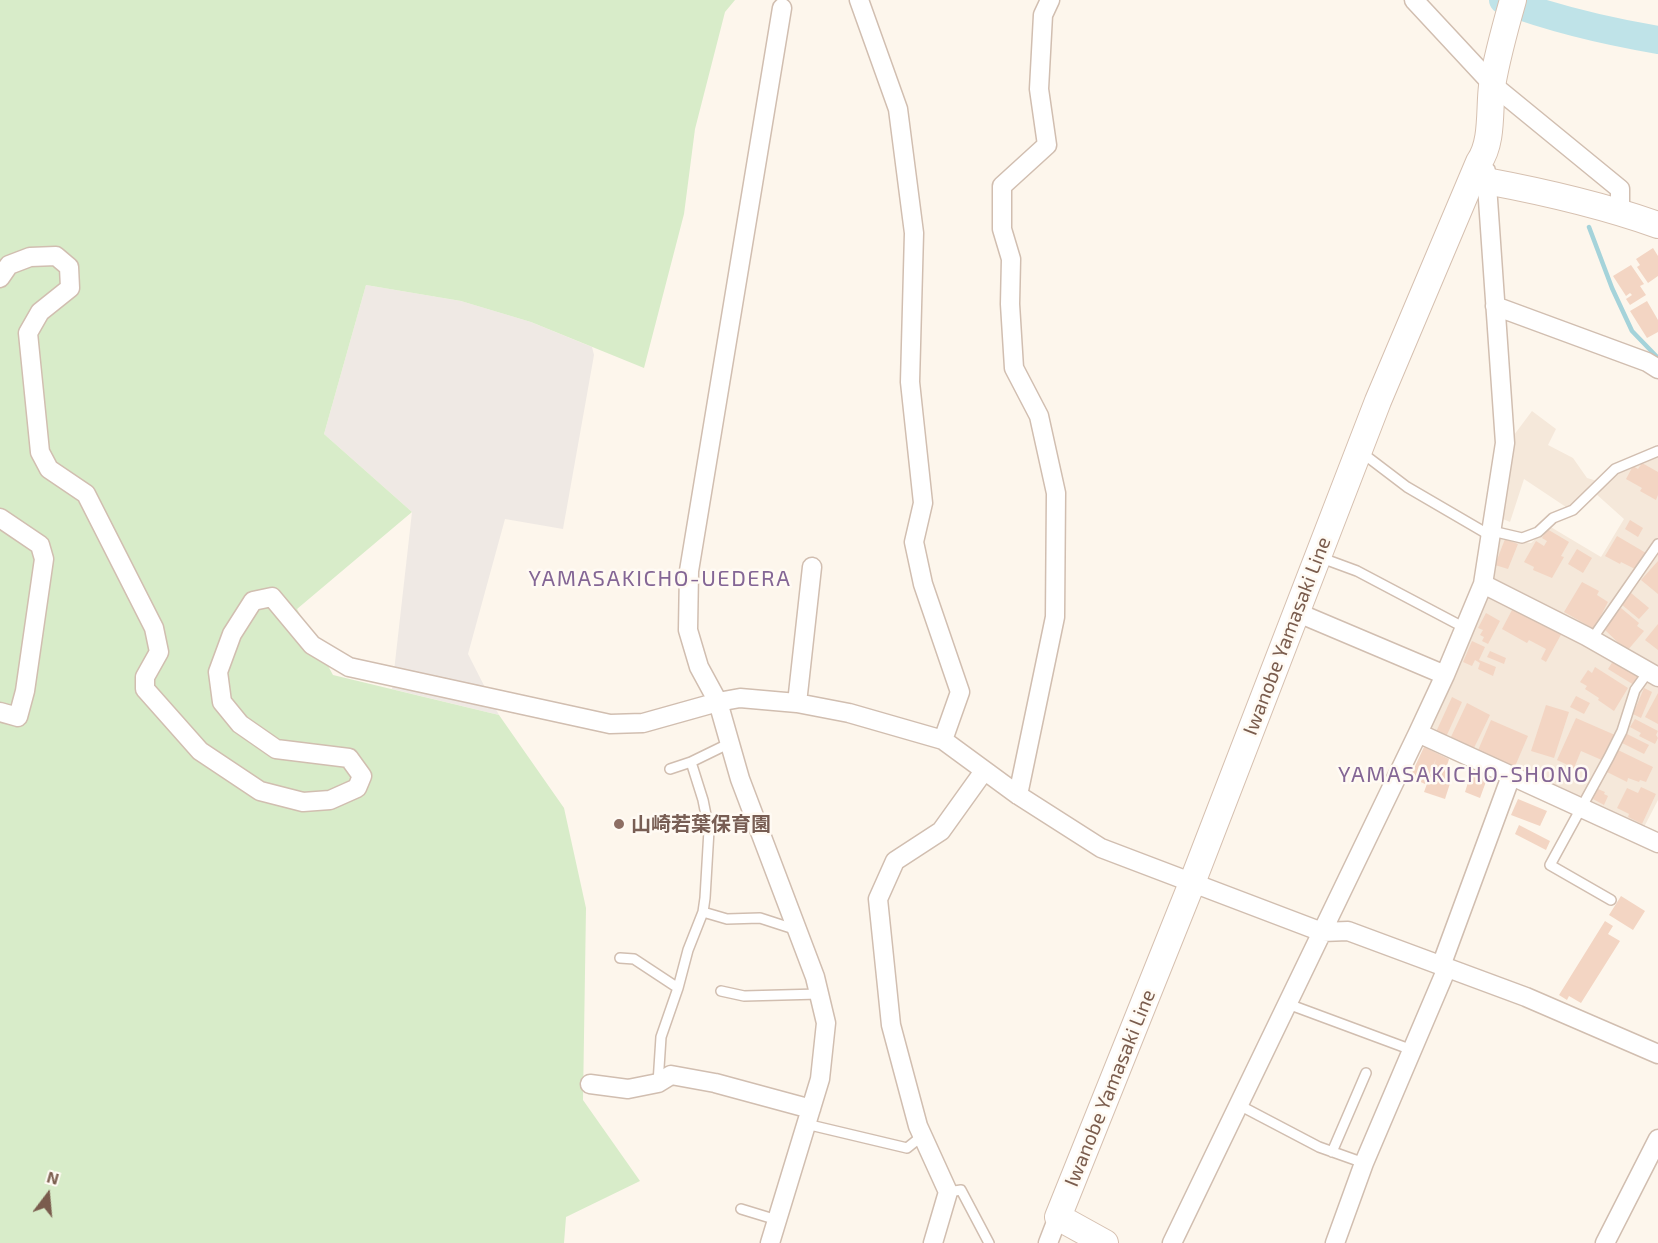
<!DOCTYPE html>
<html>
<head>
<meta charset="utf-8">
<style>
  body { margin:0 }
  #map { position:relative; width:1658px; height:1243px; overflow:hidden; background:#fdf6ec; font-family:"Exo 2",sans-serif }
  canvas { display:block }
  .north { position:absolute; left:18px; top:1165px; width:60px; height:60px; -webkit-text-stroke:4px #fffaf3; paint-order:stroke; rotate:16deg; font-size:16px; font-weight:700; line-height:24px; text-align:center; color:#7a5c4d }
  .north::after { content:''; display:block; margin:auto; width:21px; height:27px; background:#7a5c4d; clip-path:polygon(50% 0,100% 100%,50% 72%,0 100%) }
</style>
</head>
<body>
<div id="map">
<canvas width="1658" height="1243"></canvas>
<div class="north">N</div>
</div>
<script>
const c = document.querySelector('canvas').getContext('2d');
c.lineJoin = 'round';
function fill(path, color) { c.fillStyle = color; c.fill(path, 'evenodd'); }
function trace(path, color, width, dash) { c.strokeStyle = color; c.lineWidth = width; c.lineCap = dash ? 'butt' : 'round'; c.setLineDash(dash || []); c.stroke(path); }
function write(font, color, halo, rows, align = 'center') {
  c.font = font + ' "Exo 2","Noto Sans JP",sans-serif'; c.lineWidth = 5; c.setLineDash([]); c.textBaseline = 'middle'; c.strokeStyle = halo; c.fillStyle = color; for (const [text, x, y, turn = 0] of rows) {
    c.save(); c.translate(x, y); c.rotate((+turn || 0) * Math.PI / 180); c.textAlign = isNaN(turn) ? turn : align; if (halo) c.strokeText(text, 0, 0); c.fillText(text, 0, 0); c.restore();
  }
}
fill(new Path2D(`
  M 1532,411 L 1556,429 L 1548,445 L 1573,458 L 1587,478 L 1597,481 L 1613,465 L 1658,446 L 1658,800 L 1642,831 L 1426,731 L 1490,582 L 1500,538 L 1531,543 L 1549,526 L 1601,557 L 1624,519 L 1595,493 L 1575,513 L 1524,479 L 1510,522 L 1503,519 L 1514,435 Z`), '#f5e8da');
fill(new Path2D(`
  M 366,285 L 461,301 L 531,322 L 592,347 L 594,355 L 563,529 L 505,519 L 468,654 L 499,715 L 392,689 L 412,512 L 324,434 Z`), '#efe9e4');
fill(new Path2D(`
  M 0,0 L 735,0 L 725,12 L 695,129 L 684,214 L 644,368 L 531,322 L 461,301 L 366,285 L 324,434 L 412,512 L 297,609 L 333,675 L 499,715 L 564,808 L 586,908 L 583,1100 L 640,1181 L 566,1217 L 564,1243 L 0,1243 Z`), '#d8ecc9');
trace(new Path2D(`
  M 1589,227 L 1612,288 L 1632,331 L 1658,358`), '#a5d3da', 4.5);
trace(new Path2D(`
  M 1503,0 C 1554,19 1605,31 1658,40`), '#bfe3e8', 28);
fill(new Path2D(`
  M 1653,248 L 1658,256 L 1658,276 L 1648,283 L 1637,267 L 1640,265 L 1636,259 Z
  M 1631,265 L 1644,284 L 1640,286 L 1646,295 L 1630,305 L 1626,299 L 1632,295 L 1630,293 L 1626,296 L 1613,276 Z
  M 1647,301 L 1658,320 L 1658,332 L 1647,338 L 1630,311 Z
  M 1642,463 L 1658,472 L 1658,495 L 1656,500 L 1640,491 L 1642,488 L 1626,479 L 1633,466 L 1638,469 Z
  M 1630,520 L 1643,528 L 1638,537 L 1625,529 Z
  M 1547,529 L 1569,542 L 1561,556 L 1564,557 L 1552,578 L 1533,570 L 1534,567 L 1524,562 L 1536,541 L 1544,546 L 1547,541 L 1542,538 Z
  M 1617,536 L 1646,553 L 1637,570 L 1621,562 L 1620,564 L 1605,556 Z
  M 1505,539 L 1518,544 L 1508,569 L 1495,565 Z
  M 1577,549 L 1592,558 L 1583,573 L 1568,564 Z
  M 1658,561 L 1658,594 L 1641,580 Z
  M 1582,582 L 1599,591 L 1597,595 L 1608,602 L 1594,629 L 1564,612 Z
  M 1631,593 L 1649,608 L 1639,619 L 1621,604 Z
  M 1509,602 L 1563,631 L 1546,662 L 1541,659 L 1546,649 L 1529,640 L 1527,643 L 1502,629 L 1512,610 L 1507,607 Z
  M 1621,608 L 1639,623 L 1637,626 L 1644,631 L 1627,651 L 1604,629 Z
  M 1486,613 L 1500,621 L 1488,644 L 1482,641 L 1484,637 L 1480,635 L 1483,630 L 1478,628 Z
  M 1658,624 L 1658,650 L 1645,640 Z
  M 1472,641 L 1485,647 L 1479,660 L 1496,667 L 1493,676 L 1478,669 L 1480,663 L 1475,660 L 1472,666 L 1463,662 Z
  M 1490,651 L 1506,658 L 1504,664 L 1487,657 Z
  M 1615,658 L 1640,674 L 1634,685 L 1608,669 Z
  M 1595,667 L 1628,688 L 1614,711 L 1598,700 L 1599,698 L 1585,689 L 1587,686 L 1580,682 L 1588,670 L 1592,673 Z
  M 1644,688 L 1652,692 L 1641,718 L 1633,714 Z
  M 1658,693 L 1658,724 L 1645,717 Z
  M 1576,696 L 1590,703 L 1584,714 L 1570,707 Z
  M 1452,697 L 1462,702 L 1446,737 L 1436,732 Z
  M 1467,703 L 1490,715 L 1473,750 L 1450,739 Z
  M 1546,705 L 1569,712 L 1554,758 L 1531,751 Z
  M 1576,718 L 1615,735 L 1604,761 L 1581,751 L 1574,768 L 1557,760 Z
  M 1635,719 L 1658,731 L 1656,735 L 1658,738 L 1655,744 L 1639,736 L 1641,733 L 1630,727 Z
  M 1491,720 L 1528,736 L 1513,771 L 1476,755 Z
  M 1627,734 L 1649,745 L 1644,754 L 1622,743 Z
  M 1424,747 L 1449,759 L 1445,772 L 1453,774 L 1445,799 L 1424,792 L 1436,759 L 1425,784 L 1410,777 Z
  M 1618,750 L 1653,767 L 1646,782 L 1640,780 L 1639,782 L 1628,778 L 1627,782 L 1607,772 Z
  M 1472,770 L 1488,776 L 1480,798 L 1465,792 Z
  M 1641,787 L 1656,794 L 1642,824 L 1628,817 L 1629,814 L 1617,808 L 1627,788 L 1638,793 Z
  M 1598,789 L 1605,792 L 1604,794 L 1608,796 L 1604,805 L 1593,799 Z
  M 1518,799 L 1547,811 L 1540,826 L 1511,815 Z
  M 1519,825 L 1550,841 L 1546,850 L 1515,834 Z
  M 1621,896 L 1645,911 L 1633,930 L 1609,915 Z
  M 1605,921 L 1613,926 L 1608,934 L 1620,941 L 1581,1003 L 1569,996 L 1567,1000 L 1559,995 Z`), '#f3d5c3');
const lane = new Path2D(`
  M 1361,452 L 1407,487 L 1491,536
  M 1492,531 L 1522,538 L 1538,532 L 1553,518 L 1573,510 L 1615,469 L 1658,451
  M 1319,557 L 1357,571 L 1465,628
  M 1592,639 L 1658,544
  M 670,769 L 691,762 L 730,743
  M 1611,900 L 1550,865 L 1609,757 L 1622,731 L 1635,690 L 1648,672
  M 703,912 L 727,919 L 760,918 L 797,930
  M 620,958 L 634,959 L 678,988
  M 721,991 L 744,996 L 819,994
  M 1288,1004 L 1412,1050
  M 658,1083 L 661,1037 L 678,988 L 688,950 L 703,912 L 705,898 L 709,830 L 703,800 L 691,762
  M 1239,1105 L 1319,1147 L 1364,1163
  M 806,1124 L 907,1148 L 922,1136
  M 1332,1152 L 1366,1073
  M 948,1192 L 961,1190 L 989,1243
  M 741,1209 L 777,1220`);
const street = new Path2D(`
  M 859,0 L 898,109 L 914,233 L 910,382 L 923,503 L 914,542 L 923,584 L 960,692 L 943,740
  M 1414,0 L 1493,85 L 1620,189 L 1620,212
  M 0,278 L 9,265 L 30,257 L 56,256 L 69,267 L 70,288 L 40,312 L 28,333 L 40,452 L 49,469 L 86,494 L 154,628 L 159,652 L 145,677 L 145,689 L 200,751 L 260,791 L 303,802 L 330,800 L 357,788 L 362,776 L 349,758 L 276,749 L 240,724 L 222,702 L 218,672 L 232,634 L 253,601 L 272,597 L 312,645 L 349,667 L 610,724 L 643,723 L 718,702 L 740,698 L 797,703 L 849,713 L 943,740 L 1018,795 L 1101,848 L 1322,932 L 1348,931 L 1526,997 L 1658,1054
  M 1495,306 L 1647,362 L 1658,369
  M 0,518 L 40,545 L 44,559 L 25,691 L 18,717 L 0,712
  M 1483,584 L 1586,636 L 1658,677
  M 1296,612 L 1445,675
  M 797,703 L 812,567
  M 1418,733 L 1658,843
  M 1018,795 L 1055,617 L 1056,493 L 1039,416 L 1014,368 L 1010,304 L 1011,259 L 1002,229 L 1002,186 L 1047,145 L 1039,89 L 1043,15 L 1050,0
  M 1441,966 L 1511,776
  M 590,1084 L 628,1089 L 658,1083 L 671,1075 L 715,1083 L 811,1109
  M 770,1243 L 820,1079 L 826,1023 L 815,977 L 740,779 L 718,702 L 699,667 L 688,630 L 689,571 L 782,8
  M 933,1243 L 948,1192 L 918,1126 L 891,1025 L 878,899 L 895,861 L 941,831 L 984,771
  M 1048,1243 L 1058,1217
  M 1172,1243 L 1418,733 L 1445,675 L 1483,584 L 1505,443 L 1486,171
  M 1335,1243 L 1364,1163 L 1447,968
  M 1605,1243 L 1658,1139`);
const secondary = new Path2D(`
  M 1486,181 C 1545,192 1602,205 1658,225
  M 1105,1243 L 1058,1217 L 1192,883 L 1378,401 L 1479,162 C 1493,142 1489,110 1492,86 C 1497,57 1505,28 1513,0`);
trace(lane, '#d1beb0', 12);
trace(street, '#d1beb0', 21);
trace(secondary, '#d6c0b0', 28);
trace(lane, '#fff', 9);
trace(street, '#fff', 18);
trace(secondary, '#fff', 26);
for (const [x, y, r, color] of [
  [619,824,6,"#8d6e63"]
]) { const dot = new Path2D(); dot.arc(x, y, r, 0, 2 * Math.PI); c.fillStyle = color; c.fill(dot); trace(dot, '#fffaf3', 2); }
write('20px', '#7a5c4d', '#fffaf3', [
  ["Iwanobe Yamasaki Line",1287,636,-69],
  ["Iwanobe Yamasaki Line",1110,1088,-68]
]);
write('bold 20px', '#785e54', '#fffaf3', [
  ["山崎若葉保育園",631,824]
], 'left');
c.letterSpacing = '1.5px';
write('22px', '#846695', '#fffaf3', [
  ["YAMASAKICHO-UEDERA",660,579],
  ["YAMASAKICHO-SHONO",1464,775]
]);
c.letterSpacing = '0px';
</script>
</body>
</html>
